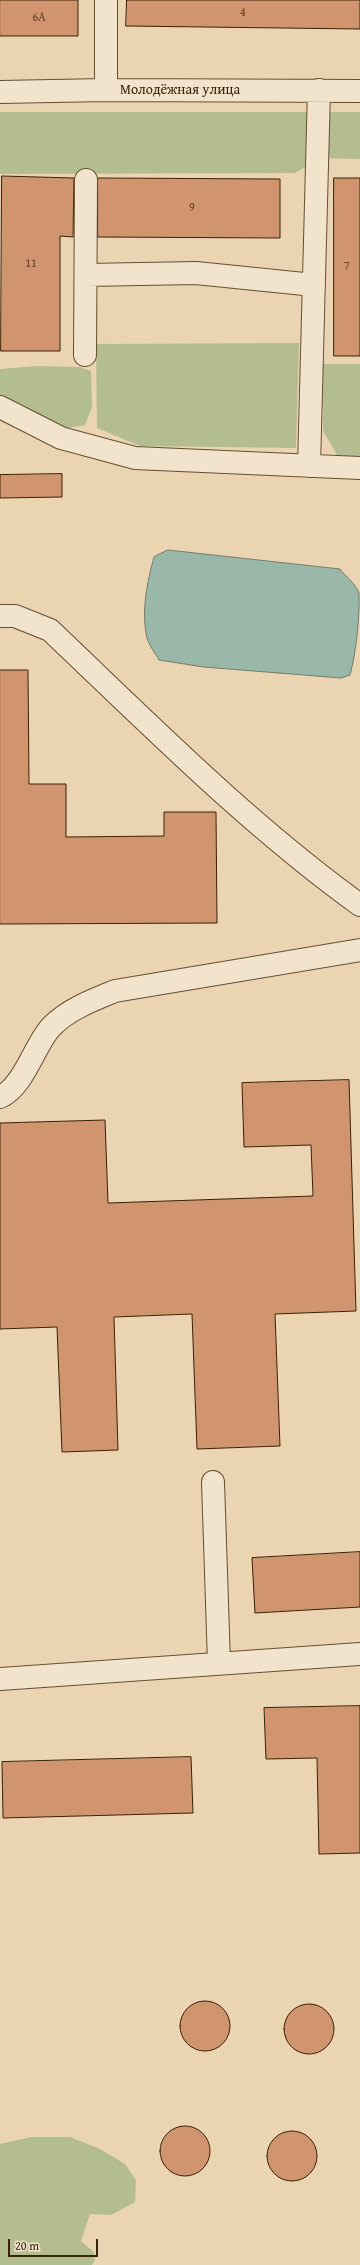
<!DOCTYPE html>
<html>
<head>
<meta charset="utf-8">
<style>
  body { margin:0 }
  #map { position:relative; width:360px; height:2265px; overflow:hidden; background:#ebd4b2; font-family:"Gentium Book Plus",serif }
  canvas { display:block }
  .scale { position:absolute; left:8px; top:2239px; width:90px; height:18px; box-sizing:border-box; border:2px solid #392206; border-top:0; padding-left:5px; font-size:12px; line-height:14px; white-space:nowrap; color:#392206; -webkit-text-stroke:3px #f2e3cd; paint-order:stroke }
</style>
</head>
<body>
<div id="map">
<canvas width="360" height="2265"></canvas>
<div class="scale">20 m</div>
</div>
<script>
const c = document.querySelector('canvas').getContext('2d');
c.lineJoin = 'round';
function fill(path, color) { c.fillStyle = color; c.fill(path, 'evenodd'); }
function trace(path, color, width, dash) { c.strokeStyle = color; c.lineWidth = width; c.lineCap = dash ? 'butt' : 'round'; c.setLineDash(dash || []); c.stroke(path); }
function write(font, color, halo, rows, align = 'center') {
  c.font = font + ' "Gentium Book Plus",serif'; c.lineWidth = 3; c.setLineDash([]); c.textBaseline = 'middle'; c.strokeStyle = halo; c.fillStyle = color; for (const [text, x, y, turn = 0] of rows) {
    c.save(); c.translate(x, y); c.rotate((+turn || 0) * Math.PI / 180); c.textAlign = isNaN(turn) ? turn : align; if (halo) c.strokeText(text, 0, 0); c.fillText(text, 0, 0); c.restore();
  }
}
fill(new Path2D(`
  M 0,112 L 360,112 L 360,159 L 321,158 L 295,173 L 0,174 Z
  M 299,343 L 296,448 L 140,446 L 97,428 L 96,344 Z
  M 323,364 L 360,364 L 360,458 L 337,455 L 323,431 Z
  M 37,366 L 79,367 L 91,371 L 92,407 L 85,425 L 62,429 L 0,396 L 0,369 Z
  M 31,2137 L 70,2137 L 100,2149 L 125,2164 L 136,2180 L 135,2202 L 111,2215 L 90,2214 L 81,2241 L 94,2252 L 95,2260 L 92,2265 L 0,2265 L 0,2144 Z`), '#b3bd8f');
const water = new Path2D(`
  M 168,550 L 340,569 C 345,576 356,584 359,593 C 360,614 356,654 350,675 L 341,678 L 204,667 L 159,660 C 155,653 149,645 147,638 C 141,612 147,582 154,557 Z`);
fill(water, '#99b8a9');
trace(water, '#737c68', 1);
const building = new Path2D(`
  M 0,0 L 78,0 L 78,36 L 0,36 Z
  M 127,0 L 360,0 L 360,29 L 126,26 Z
  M 2,176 L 74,178 L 73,237 L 60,236 L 60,351 L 1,351 Z
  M 98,178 L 280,179 L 280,238 L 98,237 Z
  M 334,178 L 360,178 L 360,356 L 334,356 Z
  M 62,474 L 62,497 L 0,498 L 0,475 Z
  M 0,670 L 28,670 L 29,784 L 66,784 L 66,837 L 164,836 L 164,812 L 216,812 L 217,923 L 0,924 Z
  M 349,1080 L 356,1311 L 275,1314 L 280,1446 L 197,1449 L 192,1314 L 114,1317 L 118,1450 L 62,1452 L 57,1327 L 0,1329 L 0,1123 L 105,1120 L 108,1203 L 313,1196 L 311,1145 L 244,1147 L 242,1083 Z
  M 360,1552 L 360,1607 L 255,1613 L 252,1558 Z
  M 360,1706 L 360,1853 L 319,1854 L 317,1758 L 266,1759 L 264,1708 Z
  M 191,1757 L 193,1813 L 3,1818 L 2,1762 Z
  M180 2026a25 25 0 1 1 50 0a25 25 0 1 1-50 0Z
  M284 2029a25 25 0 1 1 50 0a25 25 0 1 1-50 0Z
  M160 2151a25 25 0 1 1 50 0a25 25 0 1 1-50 0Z
  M267 2156a25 25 0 1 1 50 0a25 25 0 1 1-50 0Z`);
fill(building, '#d0956e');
trace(building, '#392206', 1);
const minor = new Path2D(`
  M 106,90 L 106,0
  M 0,92 L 106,90 L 360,91
  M 86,275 L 196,273 L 314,285
  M 85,355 L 86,180
  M 0,407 L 61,438 L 135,458 L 360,468
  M 309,466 L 319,90
  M 0,616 L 15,616 L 50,630 C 150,725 248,824 360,905
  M 0,1097 C 24,1087 35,1043 52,1026 C 69,1009 93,1000 115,991 L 360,950
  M 213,1482 L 219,1663
  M 0,1679 L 360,1654`);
trace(minor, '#664e31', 24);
trace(minor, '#f2e3cd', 22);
write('12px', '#5f3f20', null, [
  ["4",243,13],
  ["6А",39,18],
  ["9",192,208],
  ["11",31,264],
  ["7",347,267]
]);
write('14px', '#392206', '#f2e3cd', [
  ["Молодёжная улица",180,90]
]);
</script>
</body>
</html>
